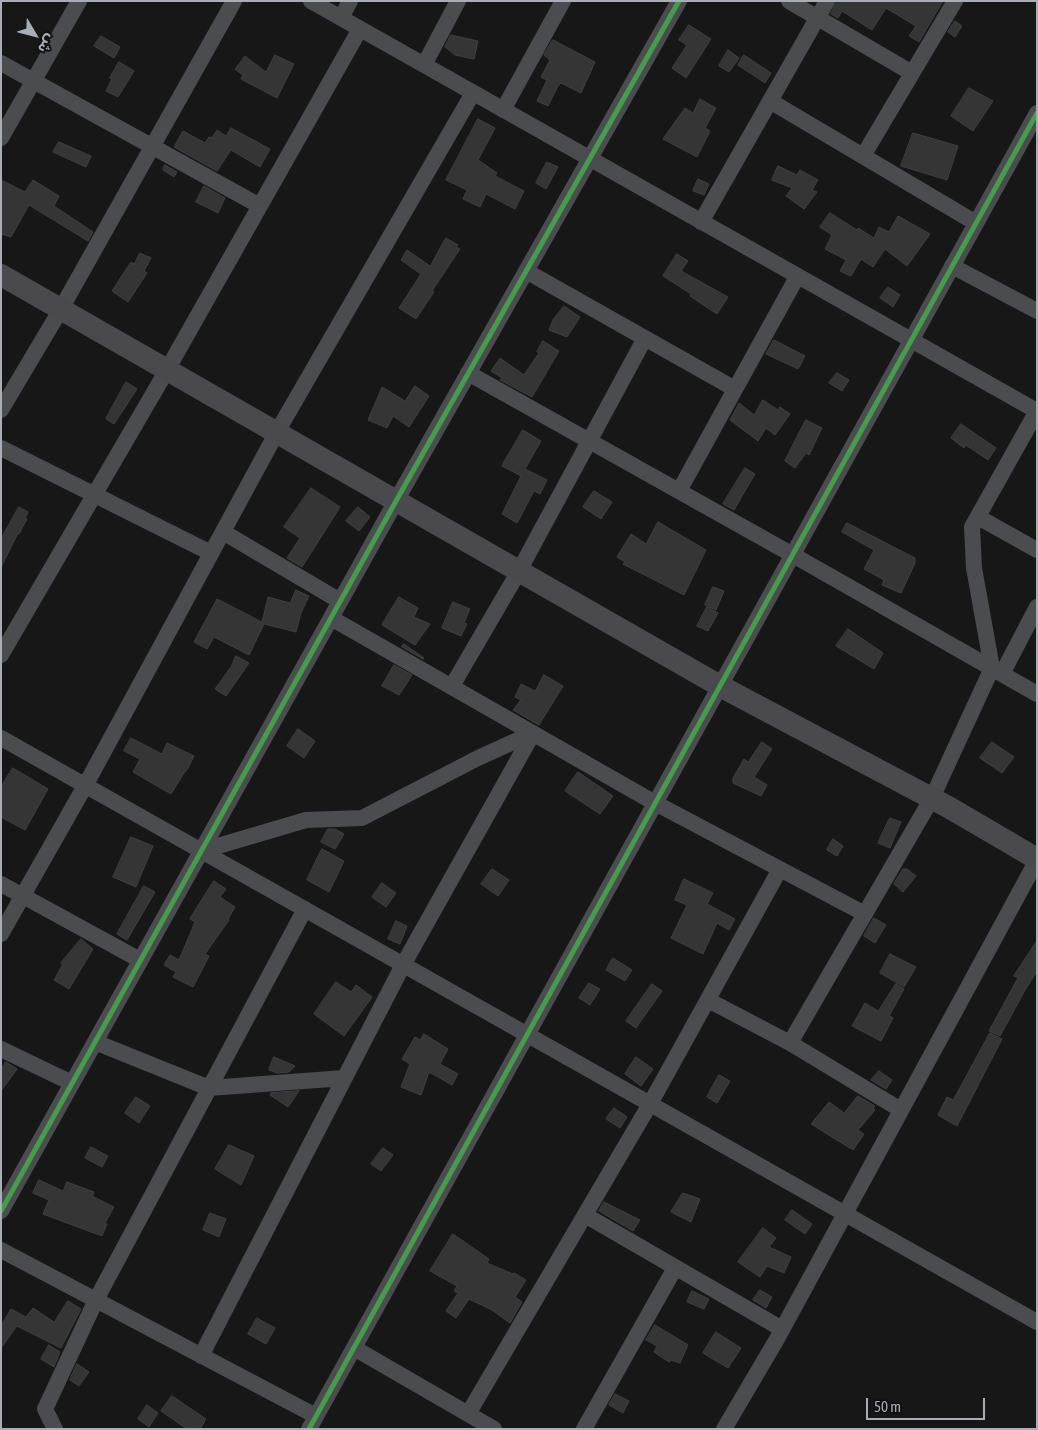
<!DOCTYPE html>
<html>
<head>
<meta charset="utf-8">
<style>
  body { margin:0 }
  #map { position:relative; width:1038px; height:1430px; overflow:hidden; background:#171717; font-family:"Asap Condensed","Noto Sans Arabic",sans-serif }
  canvas { display:block }
  .frame { position:absolute; inset:0; border:2px solid #a8adb8; pointer-events:none }
  .north { position:absolute; left:10px; top:10px; width:50px; height:50px; -webkit-text-stroke:4px #111113; paint-order:stroke; rotate:127deg; font-size:14px; font-weight:700; line-height:20px; text-align:center; color:#a8adb8 }
  .north::after { content:''; display:block; margin:auto; width:18px; height:22px; background:#a8adb8; clip-path:polygon(50% 0,100% 100%,50% 72%,0 100%) }
  .scale { position:absolute; left:866px; top:1398px; width:119px; height:22px; box-sizing:border-box; border:2px solid #a8adb8; border-top:0; padding-left:6px; font-size:15px; line-height:18px; white-space:nowrap; color:#a8adb8; -webkit-text-stroke:4px #111113; paint-order:stroke }
</style>
</head>
<body>
<div id="map">
<canvas width="1038" height="1430"></canvas>
<div class="frame"></div>
<div class="north">ش</div>
<div class="scale">50 m</div>
</div>
<script>
const c = document.querySelector('canvas').getContext('2d');
c.lineJoin = 'round';
function fill(path, color) { c.fillStyle = color; c.fill(path, 'evenodd'); }
function trace(path, color, width, dash) { c.strokeStyle = color; c.lineWidth = width; c.lineCap = dash ? 'butt' : 'round'; c.setLineDash(dash || []); c.stroke(path); }
const building = new Path2D(`
  M 837,1 L 943,1 L 919,42 L 909,36 L 916,26 L 886,8 L 872,30 L 842,11 L 838,18 L 831,14 Z
  M 955,21 L 962,26 L 955,37 L 948,32 Z
  M 689,25 L 711,39 L 686,78 L 672,68 L 687,45 L 679,40 Z
  M 451,35 L 478,41 L 474,59 L 455,55 L 445,47 Z
  M 101,36 L 120,47 L 114,58 L 94,46 Z
  M 553,40 L 595,62 L 581,93 L 561,83 L 558,86 L 548,106 L 537,101 L 547,80 L 541,77 L 550,60 L 544,55 Z
  M 728,50 L 739,58 L 729,72 L 719,66 Z
  M 275,55 L 294,64 L 277,98 L 241,79 L 243,75 L 235,69 L 245,56 L 266,72 Z
  M 744,55 L 771,73 L 765,83 L 738,65 Z
  M 119,62 L 134,71 L 118,97 L 106,91 L 112,79 L 110,78 Z
  M 969,88 L 993,101 L 973,131 L 951,116 Z
  M 700,99 L 716,108 L 705,128 L 710,131 L 697,157 L 663,139 L 685,108 L 693,113 Z
  M 478,119 L 495,128 L 478,160 L 497,173 L 495,176 L 524,191 L 515,209 L 486,194 L 480,207 L 463,199 L 467,190 L 446,180 Z
  M 231,128 L 270,149 L 260,167 L 231,150 L 217,171 L 174,147 L 183,131 L 205,143 L 209,137 L 212,138 L 217,130 L 226,136 Z
  M 913,133 L 958,146 L 947,180 L 901,166 Z
  M 59,142 L 91,156 L 86,167 L 53,152 Z
  M 547,162 L 558,167 L 546,189 L 536,183 Z
  M 165,165 L 177,172 L 174,177 L 163,170 Z
  M 778,166 L 797,175 L 800,170 L 818,180 L 812,190 L 817,192 L 804,209 L 786,196 L 792,188 L 772,180 Z
  M 698,179 L 709,184 L 704,195 L 693,191 Z
  M 1,180 L 25,192 L 33,180 L 59,196 L 54,206 L 93,232 L 88,241 L 29,205 L 11,237 L 1,234 Z
  M 204,186 L 225,198 L 218,213 L 196,202 Z
  M 830,213 L 857,230 L 858,228 L 874,238 L 879,227 L 889,232 L 898,216 L 930,234 L 907,266 L 885,249 L 873,267 L 861,259 L 851,276 L 840,271 L 846,260 L 825,249 L 832,235 L 820,227 Z
  M 446,238 L 458,245 L 456,247 L 460,249 L 432,291 L 434,292 L 416,319 L 399,308 L 421,274 L 401,260 L 407,250 L 430,266 Z
  M 140,253 L 151,258 L 144,271 L 147,273 L 128,302 L 112,291 L 131,262 L 134,264 Z
  M 677,254 L 688,261 L 681,271 L 728,297 L 717,314 L 690,296 L 691,294 L 663,276 Z
  M 888,287 L 900,295 L 893,307 L 880,298 Z
  M 564,306 L 580,317 L 567,337 L 549,330 L 553,320 Z
  M 774,340 L 805,356 L 798,369 L 766,354 Z
  M 543,341 L 559,351 L 532,397 L 500,380 L 502,378 L 491,371 L 500,358 L 524,375 L 539,353 L 537,352 Z
  M 837,373 L 849,380 L 842,391 L 829,383 Z
  M 126,382 L 137,389 L 114,424 L 106,419 Z
  M 415,386 L 429,396 L 409,427 L 393,416 L 387,428 L 368,420 L 382,387 L 405,401 Z
  M 763,400 L 778,410 L 780,407 L 790,414 L 775,435 L 766,428 L 758,441 L 730,420 L 739,403 L 754,415 Z
  M 806,420 L 822,428 L 809,455 L 806,453 L 795,468 L 785,461 Z
  M 961,424 L 996,448 L 988,460 L 966,445 L 964,448 L 951,438 Z
  M 523,430 L 541,441 L 525,469 L 547,480 L 540,494 L 534,491 L 517,523 L 502,514 L 521,476 L 502,466 Z
  M 745,468 L 755,474 L 734,510 L 723,504 Z
  M 311,488 L 340,507 L 302,567 L 287,558 L 300,538 L 284,527 Z
  M 594,491 L 612,502 L 601,519 L 583,507 Z
  M 19,507 L 28,512 L 25,518 L 27,519 L 19,534 L 18,533 L 1,567 L 1,539 Z
  M 358,507 L 370,517 L 359,531 L 346,521 Z
  M 658,522 L 706,550 L 684,595 L 623,564 L 625,562 L 617,557 L 631,534 L 646,544 Z
  M 847,523 L 915,558 L 915,563 L 901,593 L 882,585 L 884,580 L 864,569 L 874,550 L 842,532 Z
  M 713,587 L 724,591 L 716,610 L 705,605 Z
  M 296,590 L 309,596 L 301,613 L 296,632 L 264,624 L 249,655 L 214,637 L 207,649 L 194,642 L 217,599 L 262,622 L 268,597 L 290,603 Z
  M 399,597 L 418,608 L 414,617 L 430,624 L 415,645 L 382,625 Z
  M 453,602 L 470,609 L 464,623 L 467,624 L 461,636 L 442,628 Z
  M 707,607 L 718,613 L 708,631 L 697,626 Z
  M 848,629 L 883,653 L 874,669 L 836,646 Z
  M 404,644 L 424,658 L 423,659 L 402,647 Z
  M 236,656 L 249,663 L 226,696 L 215,689 L 231,667 Z
  M 394,665 L 412,675 L 399,695 L 382,686 Z
  M 544,675 L 563,686 L 539,725 L 513,710 L 521,700 L 515,697 L 521,684 L 535,691 Z
  M 298,729 L 315,741 L 304,758 L 287,746 Z
  M 131,738 L 162,754 L 167,743 L 194,756 L 187,770 L 186,770 L 171,794 L 133,772 L 140,759 L 124,751 Z
  M 762,742 L 772,749 L 754,777 L 767,785 L 761,796 L 733,783 L 733,778 L 744,759 L 748,762 Z
  M 992,742 L 1014,757 L 1002,773 L 980,758 Z
  M 13,768 L 48,789 L 25,830 L 1,817 L 1,787 Z
  M 578,772 L 613,796 L 600,814 L 565,791 Z
  M 890,818 L 901,822 L 890,848 L 878,843 Z
  M 328,829 L 335,829 L 344,834 L 335,849 L 321,842 Z
  M 131,837 L 153,846 L 136,887 L 113,877 Z
  M 833,839 L 843,846 L 837,856 L 827,850 Z
  M 322,849 L 344,861 L 329,892 L 307,880 Z
  M 492,869 L 509,880 L 498,896 L 481,884 Z
  M 903,869 L 907,869 L 916,876 L 903,892 L 894,884 Z
  M 684,879 L 713,893 L 707,904 L 735,919 L 729,930 L 717,923 L 703,954 L 671,938 L 687,905 L 675,900 Z
  M 214,881 L 226,889 L 220,897 L 235,907 L 228,919 L 229,920 L 205,954 L 209,956 L 193,987 L 173,977 L 176,972 L 164,965 L 170,955 L 179,960 L 195,922 L 190,919 Z
  M 382,883 L 396,893 L 386,907 L 372,897 Z
  M 144,886 L 155,892 L 127,940 L 117,934 Z
  M 874,918 L 886,925 L 875,943 L 864,936 Z
  M 396,921 L 407,926 L 400,944 L 388,939 Z
  M 81,939 L 93,949 L 69,989 L 54,980 L 63,964 L 61,963 Z
  M 1037,941 L 1037,971 L 1024,992 L 1000,1036 L 989,1031 L 1018,978 L 1014,976 Z
  M 890,954 L 916,967 L 904,987 L 880,973 Z
  M 613,958 L 632,970 L 625,981 L 606,970 Z
  M 336,982 L 351,992 L 356,985 L 372,997 L 344,1036 L 314,1014 Z
  M 589,983 L 600,989 L 590,1005 L 579,998 Z
  M 652,984 L 662,991 L 636,1028 L 626,1021 Z
  M 896,984 L 904,989 L 889,1016 L 893,1018 L 881,1041 L 852,1026 L 865,1003 L 878,1011 Z
  M 990,1033 L 1002,1039 L 957,1126 L 938,1115 L 947,1097 L 953,1100 Z
  M 424,1034 L 448,1049 L 440,1064 L 458,1074 L 452,1085 L 429,1072 L 421,1095 L 401,1087 L 410,1064 L 402,1059 L 415,1037 L 420,1040 Z
  M 274,1057 L 295,1066 L 289,1072 L 277,1073 L 269,1070 Z
  M 636,1057 L 653,1069 L 641,1086 L 625,1074 Z
  M 6,1062 L 17,1069 L 1,1091 L 1,1069 Z
  M 879,1071 L 892,1080 L 886,1089 L 871,1080 Z
  M 719,1075 L 730,1081 L 717,1103 L 707,1097 Z
  M 299,1091 L 288,1107 L 270,1095 L 271,1093 Z
  M 858,1096 L 875,1106 L 873,1108 L 875,1110 L 858,1130 L 864,1134 L 853,1150 L 811,1124 L 829,1102 L 844,1113 Z
  M 136,1097 L 150,1106 L 139,1123 L 125,1113 Z
  M 614,1108 L 627,1117 L 620,1128 L 606,1119 Z
  M 229,1145 L 254,1156 L 241,1185 L 215,1169 Z
  M 91,1147 L 108,1156 L 102,1167 L 85,1158 Z
  M 383,1148 L 393,1155 L 381,1171 L 371,1164 Z
  M 39,1180 L 63,1191 L 67,1182 L 94,1192 L 92,1196 L 114,1207 L 105,1223 L 107,1224 L 102,1236 L 43,1214 L 49,1200 L 33,1193 Z
  M 683,1193 L 700,1199 L 691,1222 L 671,1212 Z
  M 604,1202 L 640,1220 L 633,1231 L 599,1211 Z
  M 792,1210 L 812,1224 L 805,1234 L 785,1220 Z
  M 210,1213 L 226,1219 L 219,1237 L 203,1230 Z
  M 763,1228 L 776,1238 L 769,1247 L 791,1257 L 784,1273 L 767,1266 L 760,1277 L 738,1262 Z
  M 453,1234 L 489,1259 L 487,1263 L 513,1274 L 514,1273 L 526,1280 L 515,1297 L 522,1302 L 510,1323 L 492,1310 L 469,1299 L 456,1318 L 446,1311 L 458,1293 L 454,1291 L 457,1286 L 430,1271 Z
  M 760,1290 L 772,1297 L 766,1308 L 753,1300 Z
  M 692,1291 L 709,1299 L 704,1309 L 687,1302 Z
  M 68,1301 L 81,1309 L 61,1348 L 17,1326 L 1,1348 L 1,1326 L 11,1309 L 26,1317 L 33,1308 L 54,1322 Z
  M 257,1318 L 275,1328 L 266,1344 L 248,1334 Z
  M 655,1325 L 688,1345 L 680,1363 L 671,1360 L 669,1362 L 654,1352 L 657,1346 L 646,1340 Z
  M 716,1332 L 741,1348 L 728,1368 L 703,1353 Z
  M 49,1345 L 60,1352 L 54,1367 L 41,1359 Z
  M 77,1364 L 89,1372 L 79,1386 L 70,1380 Z
  M 615,1394 L 629,1401 L 623,1413 L 609,1405 Z
  M 172,1396 L 206,1419 L 200,1429 L 187,1429 L 161,1411 Z
  M 147,1405 L 158,1413 L 149,1427 L 138,1419 Z`);
fill(building, '#353536');
trace(building, '#3f4043', 1);
trace(new Path2D(`
  M 311,1 L 1037,411
  M 789,1 L 912,73
  M 341,18 L 350,1
  M 1,63 L 260,206
  M 424,65 L 458,1
  M 770,101 L 976,223
  M 503,110 L 563,1
  M 1,138 L 79,1
  M 863,156 L 955,1
  M 701,222 L 827,1
  M 952,266 L 1037,311
  M 526,271 L 735,389
  M 468,373 L 793,555 L 1037,694
  M 1,410 L 61,309 L 234,1
  M 1,448 L 211,553
  M 679,491 L 797,277
  M 978,517 L 1037,550
  M 223,532 L 340,601
  M 331,618 L 655,803 L 865,914
  M 1,655 L 167,370 L 360,29
  M 1002,674 L 1037,607
  M 452,686 L 519,571 L 645,338
  M 1,738 L 1037,1322
  M 1,884 L 140,960
  M 1,934 L 85,786 L 277,432 L 473,93
  M 708,1000 L 790,1043 L 901,1110
  M 95,1042 L 209,1088 L 344,1078
  M 790,1043 L 932,798 L 992,668 L 974,568 L 972,527 L 1037,411
  M 1,1049 L 72,1083
  M 1,1211 L 396,501 L 679,1
  M 585,1215 L 782,1329
  M 1,1250 L 316,1416
  M 354,1348 L 494,1429
  M 201,1356 L 403,965 L 533,733 L 478,758 L 362,818 L 306,820 L 201,851
  M 468,1414 L 650,1104 L 780,869
  M 55,1429 L 45,1409 L 96,1300 L 305,909
  M 309,1429 L 1037,113
  M 584,1429 L 675,1268
  M 724,1429 L 777,1339 L 1037,860`), '#4b4c50', 16);
trace(new Path2D(`
  M 1,275 L 720,686 L 950,808 L 1037,859`), '#4a4a4e', 22);
trace(new Path2D(`
  M 1,1211 L 396,501 L 679,1
  M 309,1429 L 1037,113`), '#469c4c', 5);
</script>
</body>
</html>
